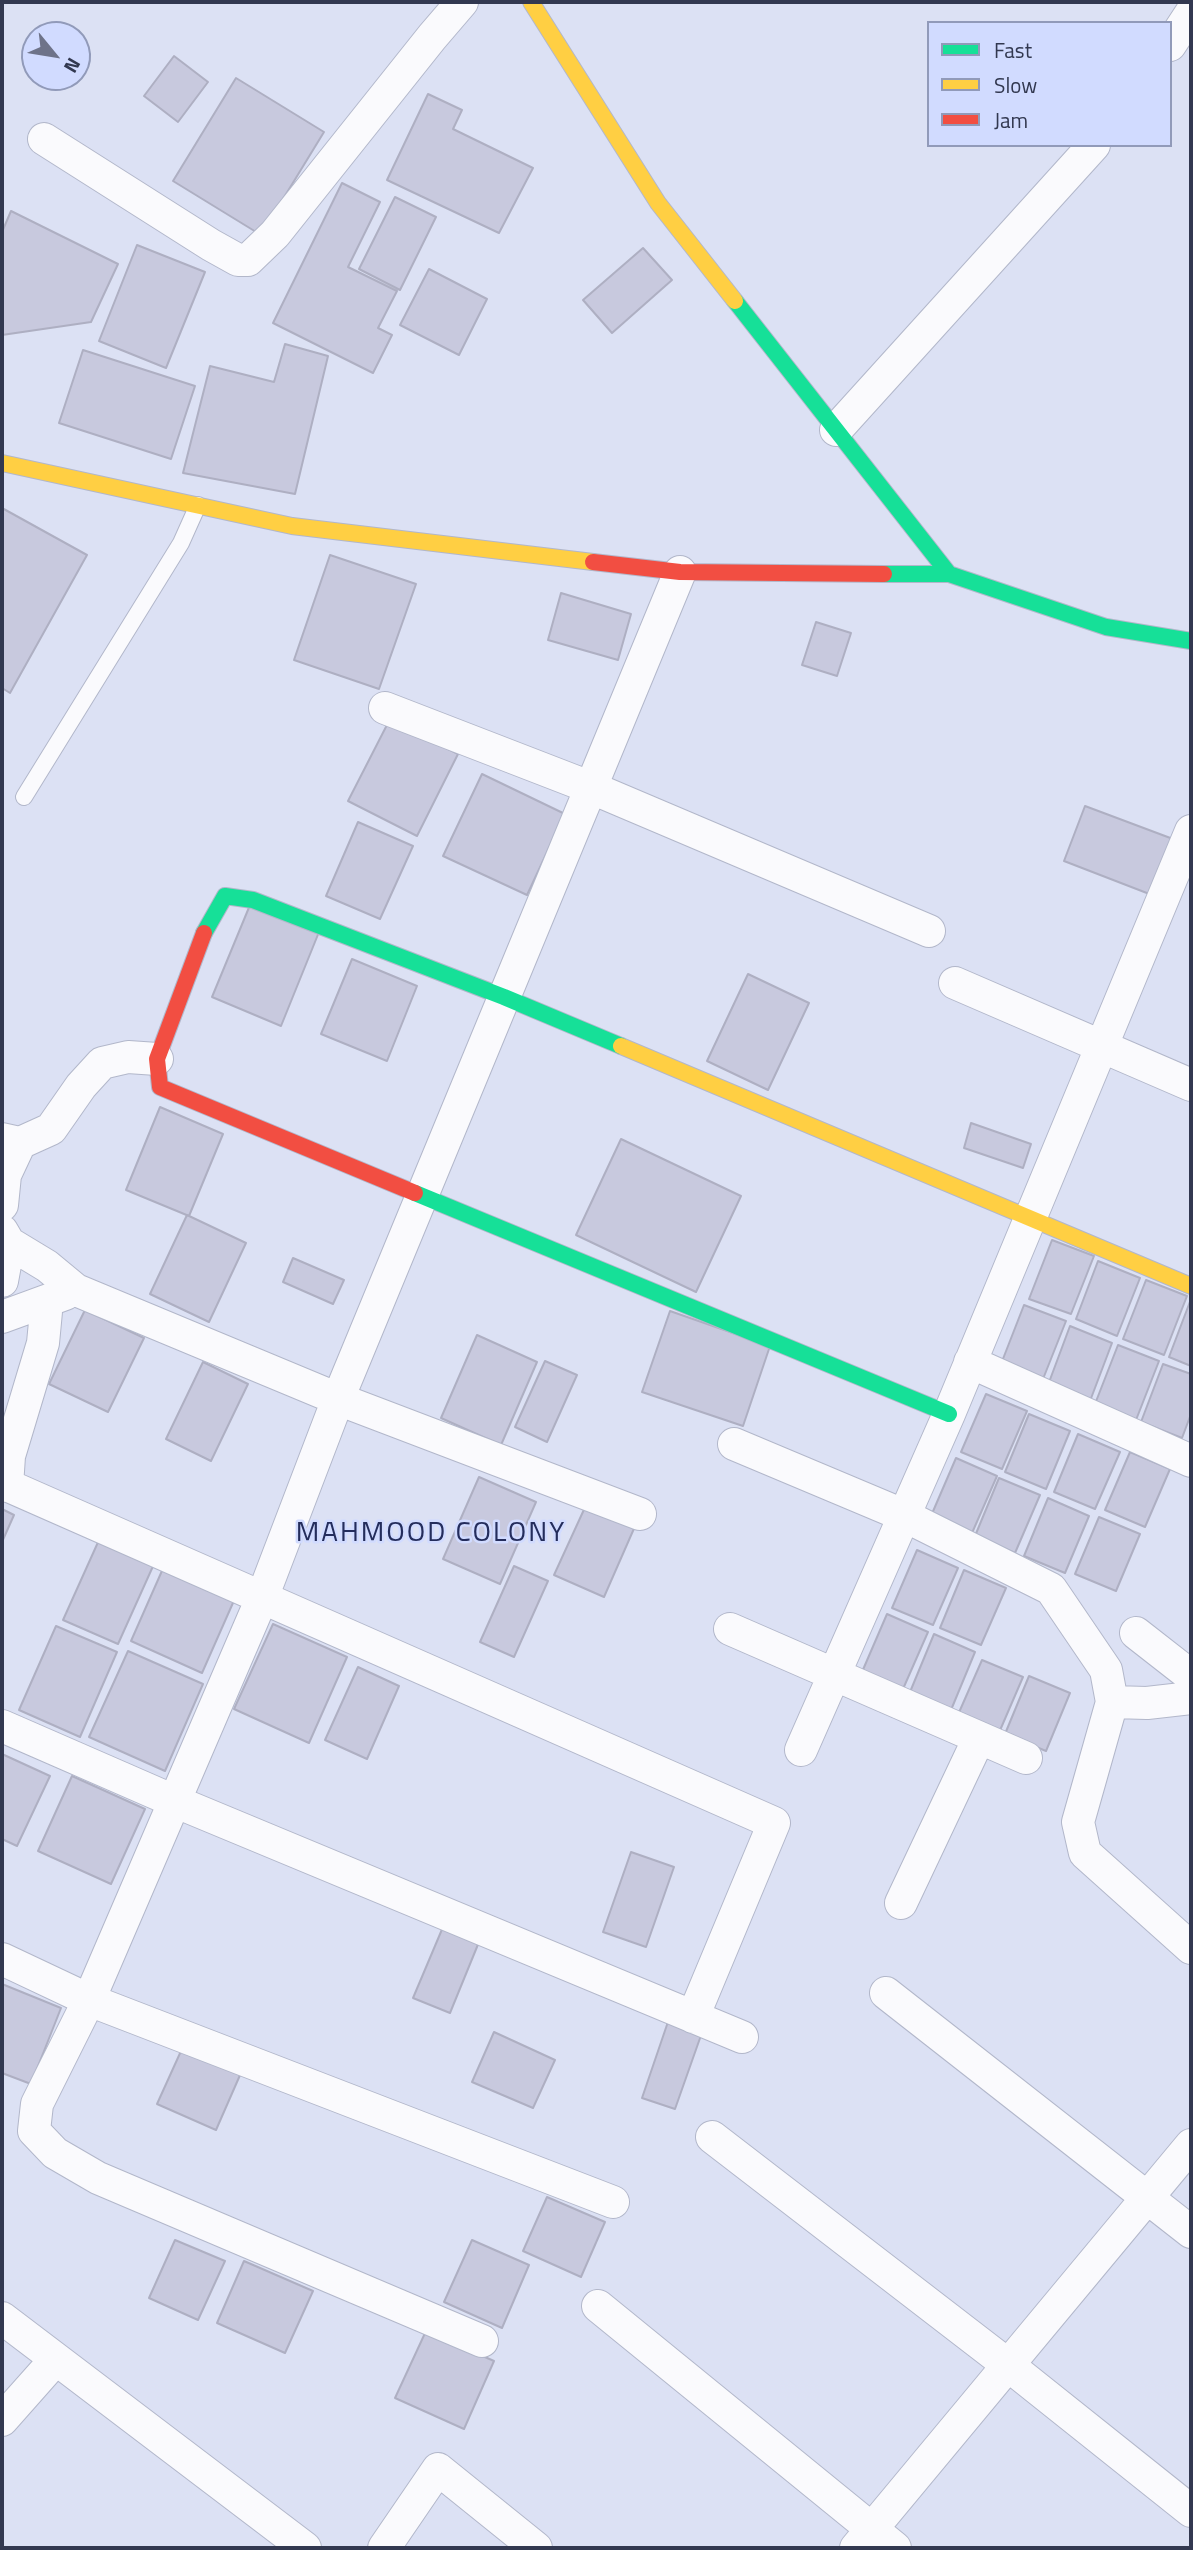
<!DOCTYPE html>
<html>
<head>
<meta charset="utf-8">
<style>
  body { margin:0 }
  #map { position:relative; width:1193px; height:2550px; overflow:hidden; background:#dce1f4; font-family:"Titillium Web",sans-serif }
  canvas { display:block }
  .frame { position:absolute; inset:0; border:4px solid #323850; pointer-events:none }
  .legend { position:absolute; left:927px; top:21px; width:245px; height:126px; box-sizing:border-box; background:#d1dbff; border:2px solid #919ab9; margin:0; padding:9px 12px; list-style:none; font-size:21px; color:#323850 }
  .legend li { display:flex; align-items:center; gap:14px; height:35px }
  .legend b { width:35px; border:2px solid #919ab9 }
  .north { position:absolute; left:21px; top:21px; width:70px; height:70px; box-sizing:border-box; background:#d1dbff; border:2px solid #919ab9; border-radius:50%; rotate:120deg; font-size:19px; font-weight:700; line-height:28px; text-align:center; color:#323850 }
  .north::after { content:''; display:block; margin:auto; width:24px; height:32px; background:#6e7389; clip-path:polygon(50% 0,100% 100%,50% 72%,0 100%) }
</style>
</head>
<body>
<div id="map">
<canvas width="1193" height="2550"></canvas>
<div class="frame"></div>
<ul class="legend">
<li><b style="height:9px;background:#16e098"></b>Fast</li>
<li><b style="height:9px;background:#ffcf43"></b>Slow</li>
<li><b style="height:9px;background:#f24e42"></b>Jam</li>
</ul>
<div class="north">N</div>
</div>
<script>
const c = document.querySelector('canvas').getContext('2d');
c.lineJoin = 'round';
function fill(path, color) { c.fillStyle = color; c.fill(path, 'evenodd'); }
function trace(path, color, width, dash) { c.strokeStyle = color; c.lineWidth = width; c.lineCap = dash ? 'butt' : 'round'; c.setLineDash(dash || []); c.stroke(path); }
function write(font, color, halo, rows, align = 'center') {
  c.font = font + ' "Titillium Web",sans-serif'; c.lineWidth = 5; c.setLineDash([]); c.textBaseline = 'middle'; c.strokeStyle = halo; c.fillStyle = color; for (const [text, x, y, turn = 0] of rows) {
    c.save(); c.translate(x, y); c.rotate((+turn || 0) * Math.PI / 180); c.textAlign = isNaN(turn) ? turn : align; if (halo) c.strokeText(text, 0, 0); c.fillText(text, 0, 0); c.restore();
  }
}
const building = new Path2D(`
  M 174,56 L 208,82 L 178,122 L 144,96 Z
  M 236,78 L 324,132 L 261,235 L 173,181 Z
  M 428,94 L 462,110 L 453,129 L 533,168 L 499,233 L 387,180 Z
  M 342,183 L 380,202 L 348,267 L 397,291 L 378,328 L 392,335 L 373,373 L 273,323 Z
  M 395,197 L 436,217 L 400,290 L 359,269 Z
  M 11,211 L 118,264 L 91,322 L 2,335 L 2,232 Z
  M 137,245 L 205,272 L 166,368 L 99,341 Z
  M 643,248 L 672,280 L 612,333 L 583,300 Z
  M 429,269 L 487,299 L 459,355 L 400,325 Z
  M 285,344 L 328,356 L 295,494 L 183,473 L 210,366 L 274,382 Z
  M 83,350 L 195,386 L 171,459 L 59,423 Z
  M 2,508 L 87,555 L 10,693 L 2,688 Z
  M 330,555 L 416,584 L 379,689 L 294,660 Z
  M 561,593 L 631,614 L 618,660 L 548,640 Z
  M 816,622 L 851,633 L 837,676 L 802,665 Z
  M 390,719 L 458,754 L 417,836 L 348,801 Z
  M 482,774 L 565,814 L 527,895 L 443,856 Z
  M 1085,806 L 1173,839 L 1152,895 L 1064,861 Z
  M 358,822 L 413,846 L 380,919 L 326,896 Z
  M 250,905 L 319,932 L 281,1026 L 212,997 Z
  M 352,959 L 417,986 L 387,1061 L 321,1034 Z
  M 748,974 L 809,1003 L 768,1090 L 707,1061 Z
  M 160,1107 L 223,1134 L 189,1216 L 126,1190 Z
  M 971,1123 L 1031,1144 L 1023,1168 L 964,1148 Z
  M 621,1139 L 741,1196 L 696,1292 L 576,1235 Z
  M 187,1215 L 246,1243 L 209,1322 L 150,1294 Z
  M 1052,1240 L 1094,1256 L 1071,1314 L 1029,1299 Z
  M 293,1258 L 344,1280 L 333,1304 L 283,1282 Z
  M 1098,1261 L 1140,1278 L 1117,1336 L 1076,1319 Z
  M 1146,1280 L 1187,1296 L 1164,1355 L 1123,1339 Z
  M 1191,1299 L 1191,1366 L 1169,1357 Z
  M 1024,1305 L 1066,1321 L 1043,1379 L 1001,1364 Z
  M 85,1310 L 144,1338 L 108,1412 L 49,1384 Z
  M 670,1311 L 770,1346 L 743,1426 L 642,1392 Z
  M 1070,1326 L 1112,1343 L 1090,1401 L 1048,1385 Z
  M 477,1335 L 537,1362 L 501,1445 L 441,1418 Z
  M 1118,1345 L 1159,1361 L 1136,1420 L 1095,1404 Z
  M 545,1361 L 577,1375 L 547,1442 L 515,1427 Z
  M 203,1362 L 248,1384 L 211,1461 L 166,1439 Z
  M 1163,1364 L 1191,1374 L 1191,1414 L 1182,1438 L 1141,1422 Z
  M 986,1394 L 1027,1411 L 1002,1469 L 961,1452 Z
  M 1029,1414 L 1070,1431 L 1046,1489 L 1005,1472 Z
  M 1078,1434 L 1120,1452 L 1095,1509 L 1054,1492 Z
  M 1130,1452 L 1170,1469 L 1145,1527 L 1105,1510 Z
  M 956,1458 L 997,1476 L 972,1533 L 931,1516 Z
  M 479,1477 L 536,1502 L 500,1584 L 443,1559 Z
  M 999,1478 L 1040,1495 L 1015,1553 L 975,1536 Z
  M 1048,1498 L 1089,1516 L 1065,1573 L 1024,1556 Z
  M 587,1503 L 636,1524 L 604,1597 L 554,1575 Z
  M 2,1509 L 14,1515 L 2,1542 Z
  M 1099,1517 L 1140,1534 L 1116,1591 L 1075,1574 Z
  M 99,1540 L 154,1564 L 118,1644 L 63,1620 Z
  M 917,1550 L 958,1568 L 933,1625 L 892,1608 Z
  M 165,1564 L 236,1596 L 202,1673 L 131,1641 Z
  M 514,1566 L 548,1581 L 514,1657 L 480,1642 Z
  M 964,1570 L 1006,1588 L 981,1645 L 940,1628 Z
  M 887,1614 L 928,1632 L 903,1689 L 862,1672 Z
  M 273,1624 L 347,1657 L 309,1743 L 234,1709 Z
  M 56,1626 L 117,1652 L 80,1737 L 19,1710 Z
  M 934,1634 L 975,1652 L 951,1710 L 910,1692 Z
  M 128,1651 L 203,1684 L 165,1771 L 89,1737 Z
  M 982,1660 L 1023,1677 L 998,1735 L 957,1717 Z
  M 358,1667 L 399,1686 L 367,1759 L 325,1740 Z
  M 1029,1676 L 1070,1693 L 1046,1751 L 1005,1734 Z
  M 2,1754 L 50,1776 L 17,1846 L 2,1839 Z
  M 72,1776 L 145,1809 L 111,1884 L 38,1851 Z
  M 631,1852 L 674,1867 L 646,1947 L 603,1932 Z
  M 443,1927 L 479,1942 L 450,2013 L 413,1998 Z
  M 2,1984 L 61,2008 L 31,2084 L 2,2073 Z
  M 671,2013 L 705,2024 L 675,2109 L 642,2098 Z
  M 494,2032 L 555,2060 L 533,2108 L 472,2082 Z
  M 186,2040 L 244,2066 L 216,2130 L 157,2104 Z
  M 547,2197 L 605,2222 L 581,2277 L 523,2251 Z
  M 175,2240 L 225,2261 L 198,2320 L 149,2298 Z
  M 472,2240 L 529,2265 L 502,2328 L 444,2302 Z
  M 244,2261 L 313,2291 L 285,2353 L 217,2323 Z
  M 426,2331 L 494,2361 L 464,2429 L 395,2398 Z`);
fill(building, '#c8c9de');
trace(building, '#aeafc2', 2);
const lane = new Path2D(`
  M 24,797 L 181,543 L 198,505`);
const street = new Path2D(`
  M 1170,45 L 1191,13
  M 44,139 L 211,245 L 238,260 L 248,260 L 275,234 L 432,37 L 462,2
  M 836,430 L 1094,145
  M 385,708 L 592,788 L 929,931
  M 955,983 L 1191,1085
  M 2,1139 L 20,1143 L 51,1129 L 81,1086 L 102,1063 L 128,1057 L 157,1059
  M 2,1205 L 5,1175 L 20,1143
  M 2,1231 L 9,1243 L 47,1266 L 76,1290 L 338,1399 L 640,1514
  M 2,1281 L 9,1243
  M 2,1317 L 65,1294
  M 970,1362 L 1191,1461
  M 734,1444 L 903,1515 L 1051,1589 L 1106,1670 L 1112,1702 L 1078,1822 L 1085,1853 L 1191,1948
  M 2,1483 L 774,1823 L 693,2017
  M 7,1486 L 9,1456 L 43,1343 L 47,1301
  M 730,1629 L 1026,1758
  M 1136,1633 L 1191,1676
  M 1112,1702 L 1147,1703 L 1191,1698
  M 2,1726 L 174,1801 L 742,2037
  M 801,1750 L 949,1414 L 1191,831
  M 901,1903 L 979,1738
  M 2,1959 L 89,2000 L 262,1598 L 338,1399 L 680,572
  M 886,1993 L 1191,2232
  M 712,2137 L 1008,2365 L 1191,2511
  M 598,2306 L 895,2548
  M 2,2318 L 305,2548
  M 482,2341 L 98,2178 L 55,2153 L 34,2131 L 37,2104 L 89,2000 L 613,2202
  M 2,2420 L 56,2359
  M 384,2548 L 438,2469 L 536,2548
  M 856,2548 L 1191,2145`);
const fast = new Path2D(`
  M 735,301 L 949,574
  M 884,574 L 949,574 L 1106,627 L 1191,641
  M 204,933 L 225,896 L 253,900 L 504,997 L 621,1046
  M 415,1193 L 949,1414`);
const slow = new Path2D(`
  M 531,2 L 658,203 L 735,301
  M 2,463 L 292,526 L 593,562
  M 621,1046 L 1191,1286`);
const jam = new Path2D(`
  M 593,562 L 680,572 L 884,574
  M 204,933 L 157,1059 L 160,1087 L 415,1193`);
trace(lane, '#b2b7ca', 18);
trace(street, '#b2b7ca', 34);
trace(fast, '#b2b7ca', 18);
trace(slow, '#b2b7ca', 18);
trace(jam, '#b2b7ca', 18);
trace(lane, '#fafafd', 16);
trace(street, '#fafafd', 32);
trace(fast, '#16e098', 16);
trace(slow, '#ffcf43', 16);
trace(jam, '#f24e42', 16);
c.letterSpacing = '2px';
write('28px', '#242d5c', '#d1dbff', [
  ["MAHMOOD COLONY",431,1534]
]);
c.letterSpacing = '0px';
</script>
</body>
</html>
